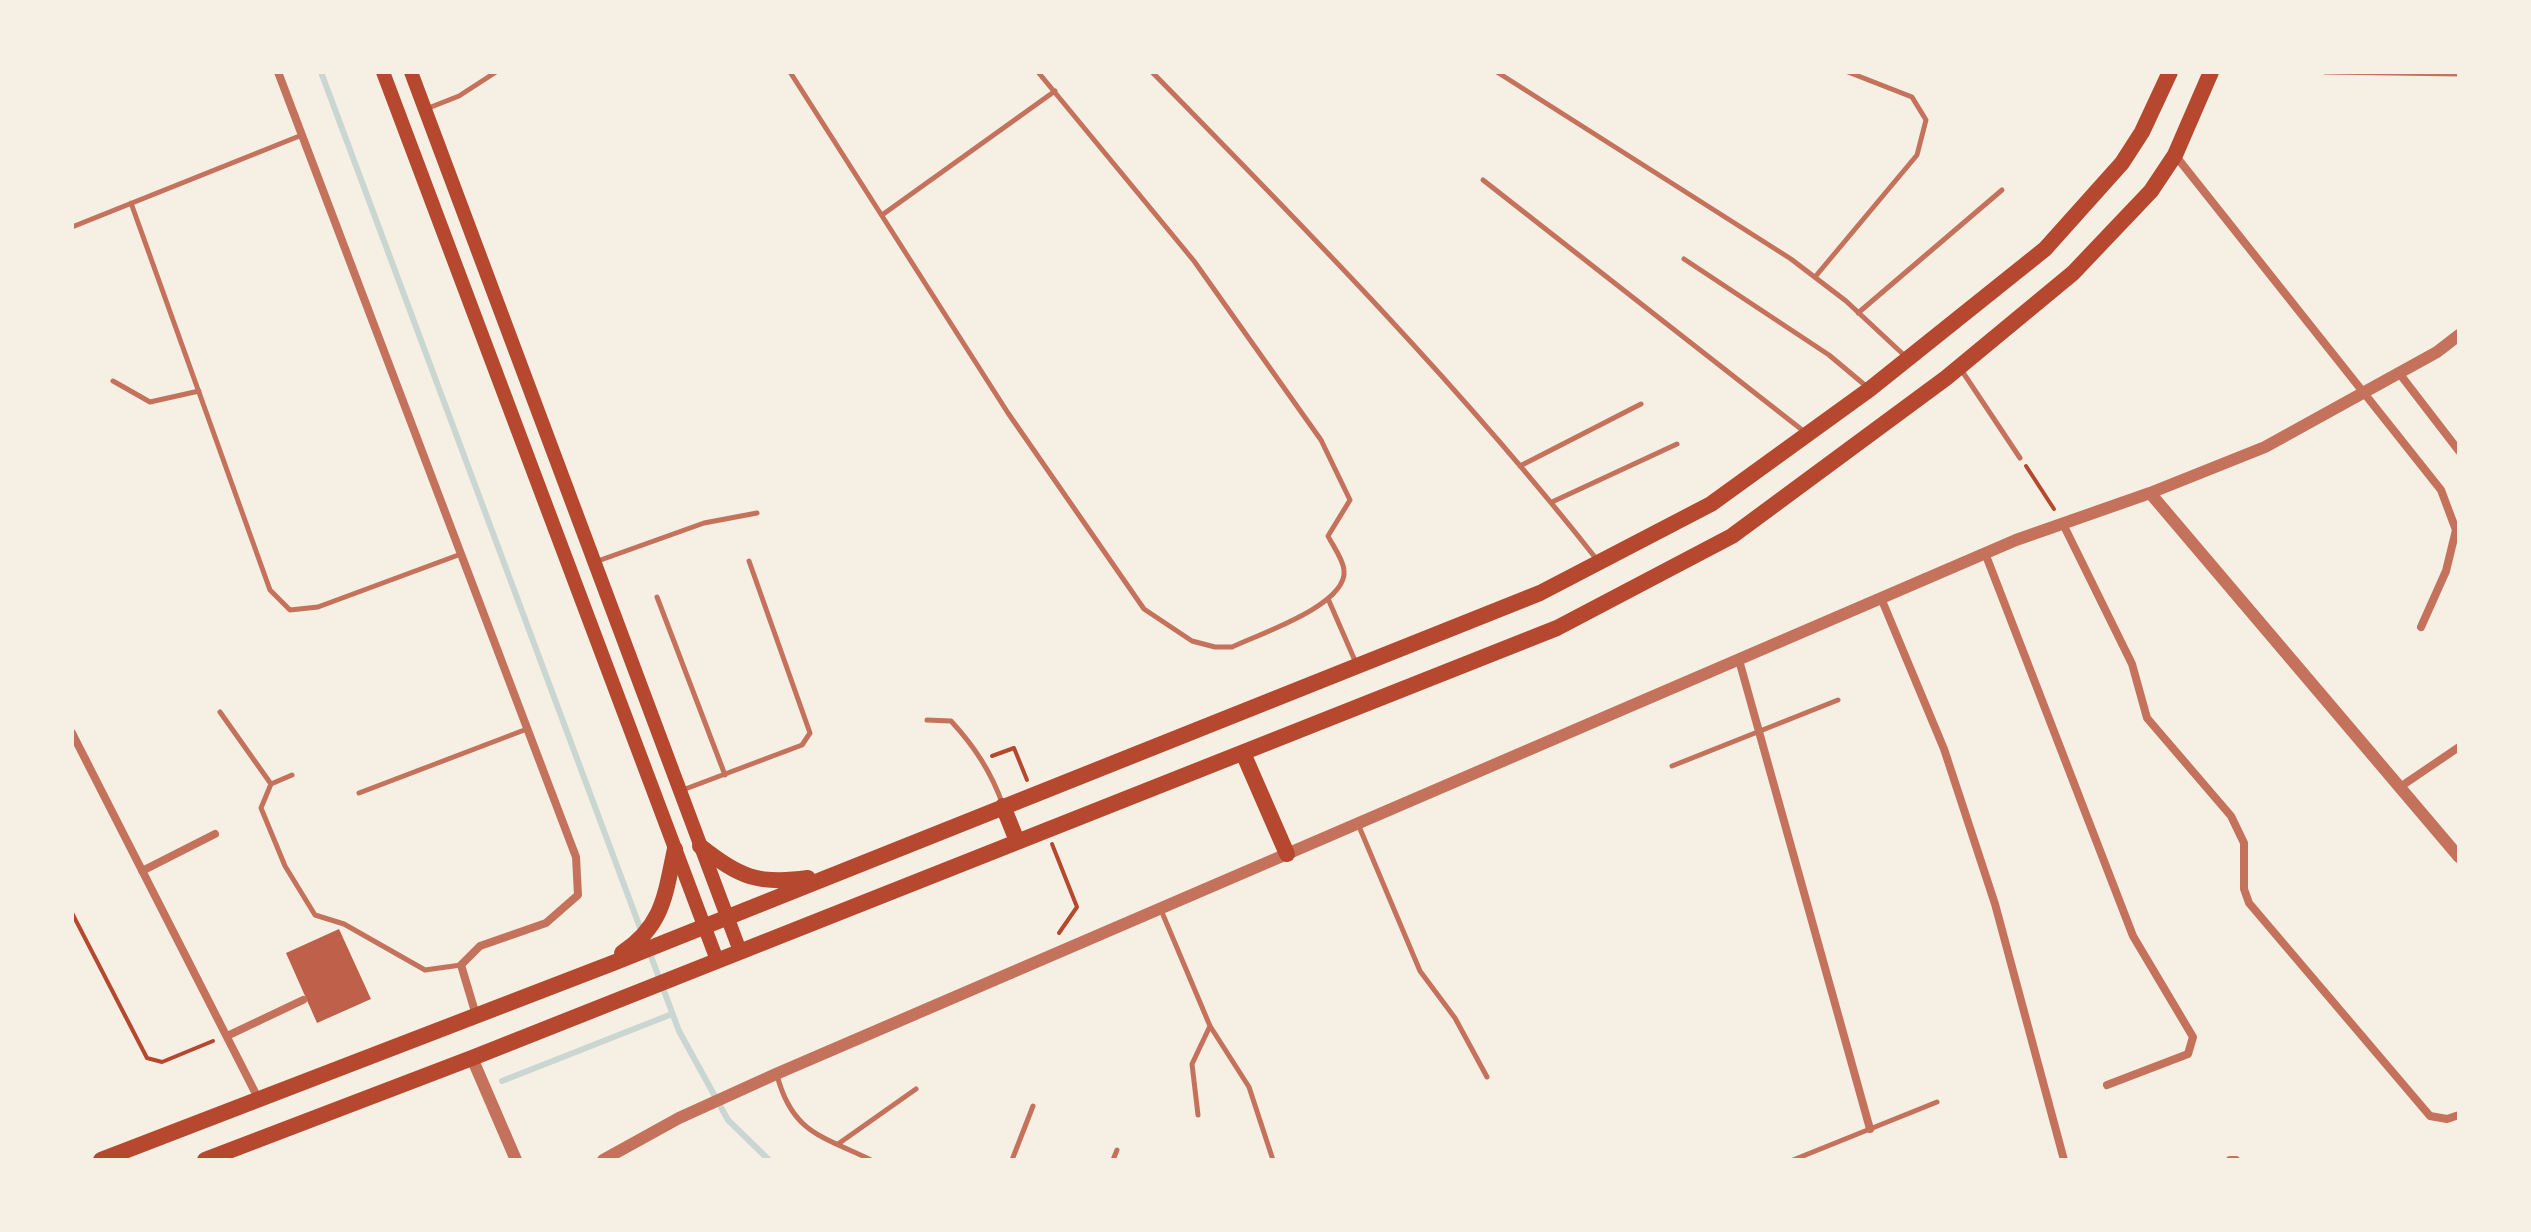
<!DOCTYPE html>
<html>
<head>
<meta charset="utf-8">
<style>
  body { margin:0 }
  #map { position:relative; width:2531px; height:1232px; overflow:hidden; background:#f6efe4; font-family:Georgia,serif }
  canvas { display:block }
  .frame { position:absolute; inset:0; border:74px solid #f6efe4; pointer-events:none }
</style>
</head>
<body>
<div id="map">
<canvas width="2531" height="1232"></canvas>
<div class="frame"></div>
</div>
<script>
const c = document.querySelector('canvas').getContext('2d');
c.lineJoin = 'round';
function trace(path, color, width, dash) { c.strokeStyle = color; c.lineWidth = width; c.lineCap = dash ? 'butt' : 'round'; c.setLineDash(dash || []); c.stroke(path); }
function fill(path, color) { c.fillStyle = color; c.fill(path, 'evenodd'); }
trace(new Path2D(`
  M 321,72 L 642,933
  M 649,951 L 679,1031 L 728,1120 L 769,1160
  M 502,1081 L 672,1014`), '#c9d6d2', 6);
fill(new Path2D(`
  M 339,929 L 371,999 L 317,1023 L 286,953 Z`), '#bf614a');
trace(new Path2D(`
  M 2026,466 L 2054,509
  M 992,756 L 1014,748 L 1027,780
  M 1052,844 L 1077,907 L 1059,933
  M 72,913 L 147,1058 L 162,1062 L 213,1041`), '#b5482f', 4);
trace(new Path2D(`
  M 790,72 L 1008,413 L 1144,609 L 1192,641 L 1215,647 L 1232,647 C 1259,634 1348,605 1344,570 C 1343,559 1333,546 1328,536 L 1350,500 L 1321,440 L 1194,261 L 1038,72
  M 1152,72 C 1306,229 1462,388 1598,561
  M 1497,72 L 1791,259 L 1846,301 L 1905,356
  M 2325,72 L 2459,74
  M 426,109 L 459,96 L 496,72
  M 1483,180 L 1806,433
  M 131,203 L 270,590 L 290,610 L 318,607 L 461,554
  M 882,215 L 1055,91
  M 72,227 L 302,135
  M 1684,259 L 1829,355 L 1866,386
  M 1815,277 L 1917,155 L 1926,120 L 1912,97 L 1848,72
  M 1858,313 L 2002,190
  M 1960,368 L 2020,458
  M 113,381 L 150,402 L 199,391
  M 1520,466 L 1641,404
  M 1552,502 L 1677,444
  M 595,562 L 704,523 L 757,513
  M 657,597 L 725,775
  M 1329,601 L 1356,663
  M 220,712 L 271,784
  M 927,720 L 951,721 C 975,747 991,772 1003,805
  M 1672,766 L 1838,700
  M 292,775 L 271,784 L 261,808 L 285,866 L 315,915 L 344,924 L 425,970 L 461,965
  M 680,791 L 802,745 L 810,733 L 749,561
  M 359,793 L 527,729
  M 1358,824 L 1420,971 L 1455,1018 L 1487,1077
  M 1161,910 L 1210,1026 L 1249,1087 L 1273,1160
  M 777,1075 C 792,1133 822,1136 871,1160
  M 1198,1115 L 1192,1064 L 1210,1026
  M 838,1144 L 916,1089
  M 1012,1160 L 1033,1106
  M 1113,1160 L 1117,1150
  M 1793,1160 L 1937,1102`), '#c5725c', 5);
trace(new Path2D(`
  M 278,72 L 576,857 L 578,895 L 546,923 L 480,946 L 461,965 L 476,1015
  M 2175,155 L 2441,490 L 2456,530 L 2446,571 L 2421,627
  M 2399,373 L 2459,451
  M 2063,524 L 2132,664 L 2147,718 L 2231,816 L 2244,843 L 2244,889 L 2249,903 L 2430,1116 L 2447,1119 L 2459,1115
  M 1985,553 L 2133,936 L 2193,1037 L 2188,1054 L 2107,1085
  M 1881,598 L 1944,749 L 1995,904 L 2064,1160
  M 1739,660 L 1870,1129
  M 72,733 L 258,1098
  M 2400,787 L 2459,747
  M 142,871 L 215,834
  M 227,1036 L 303,1000
  M 2230,1160 L 2236,1160`), '#c5725c', 8);
trace(new Path2D(`
  M 2150,493 L 2459,857
  M 472,1058 L 516,1160
  M 603,1160 L 679,1118 L 776,1074 L 2016,540 L 2150,493 L 2265,447 L 2437,352 L 2459,335`), '#c5725c', 12);
trace(new Path2D(`
  M 383,72 L 717,960
  M 411,72 L 740,951`), '#b5482f', 14);
trace(new Path2D(`
  M 1243,753 L 1287,854
  M 1003,806 L 1017,841
  M 700,846 C 740,877 757,885 808,878
  M 622,953 C 664,925 665,894 675,849
  M 101,1160 L 613,963 L 1540,593 L 1711,504 L 1870,389 L 2045,249 L 2122,163 L 2142,132 L 2170,72
  M 205,1160 L 472,1058 L 1557,628 L 1732,536 L 1946,378 L 2073,273 L 2151,191 L 2175,155 L 2211,72`), '#b5482f', 16);
</script>
</body>
</html>
